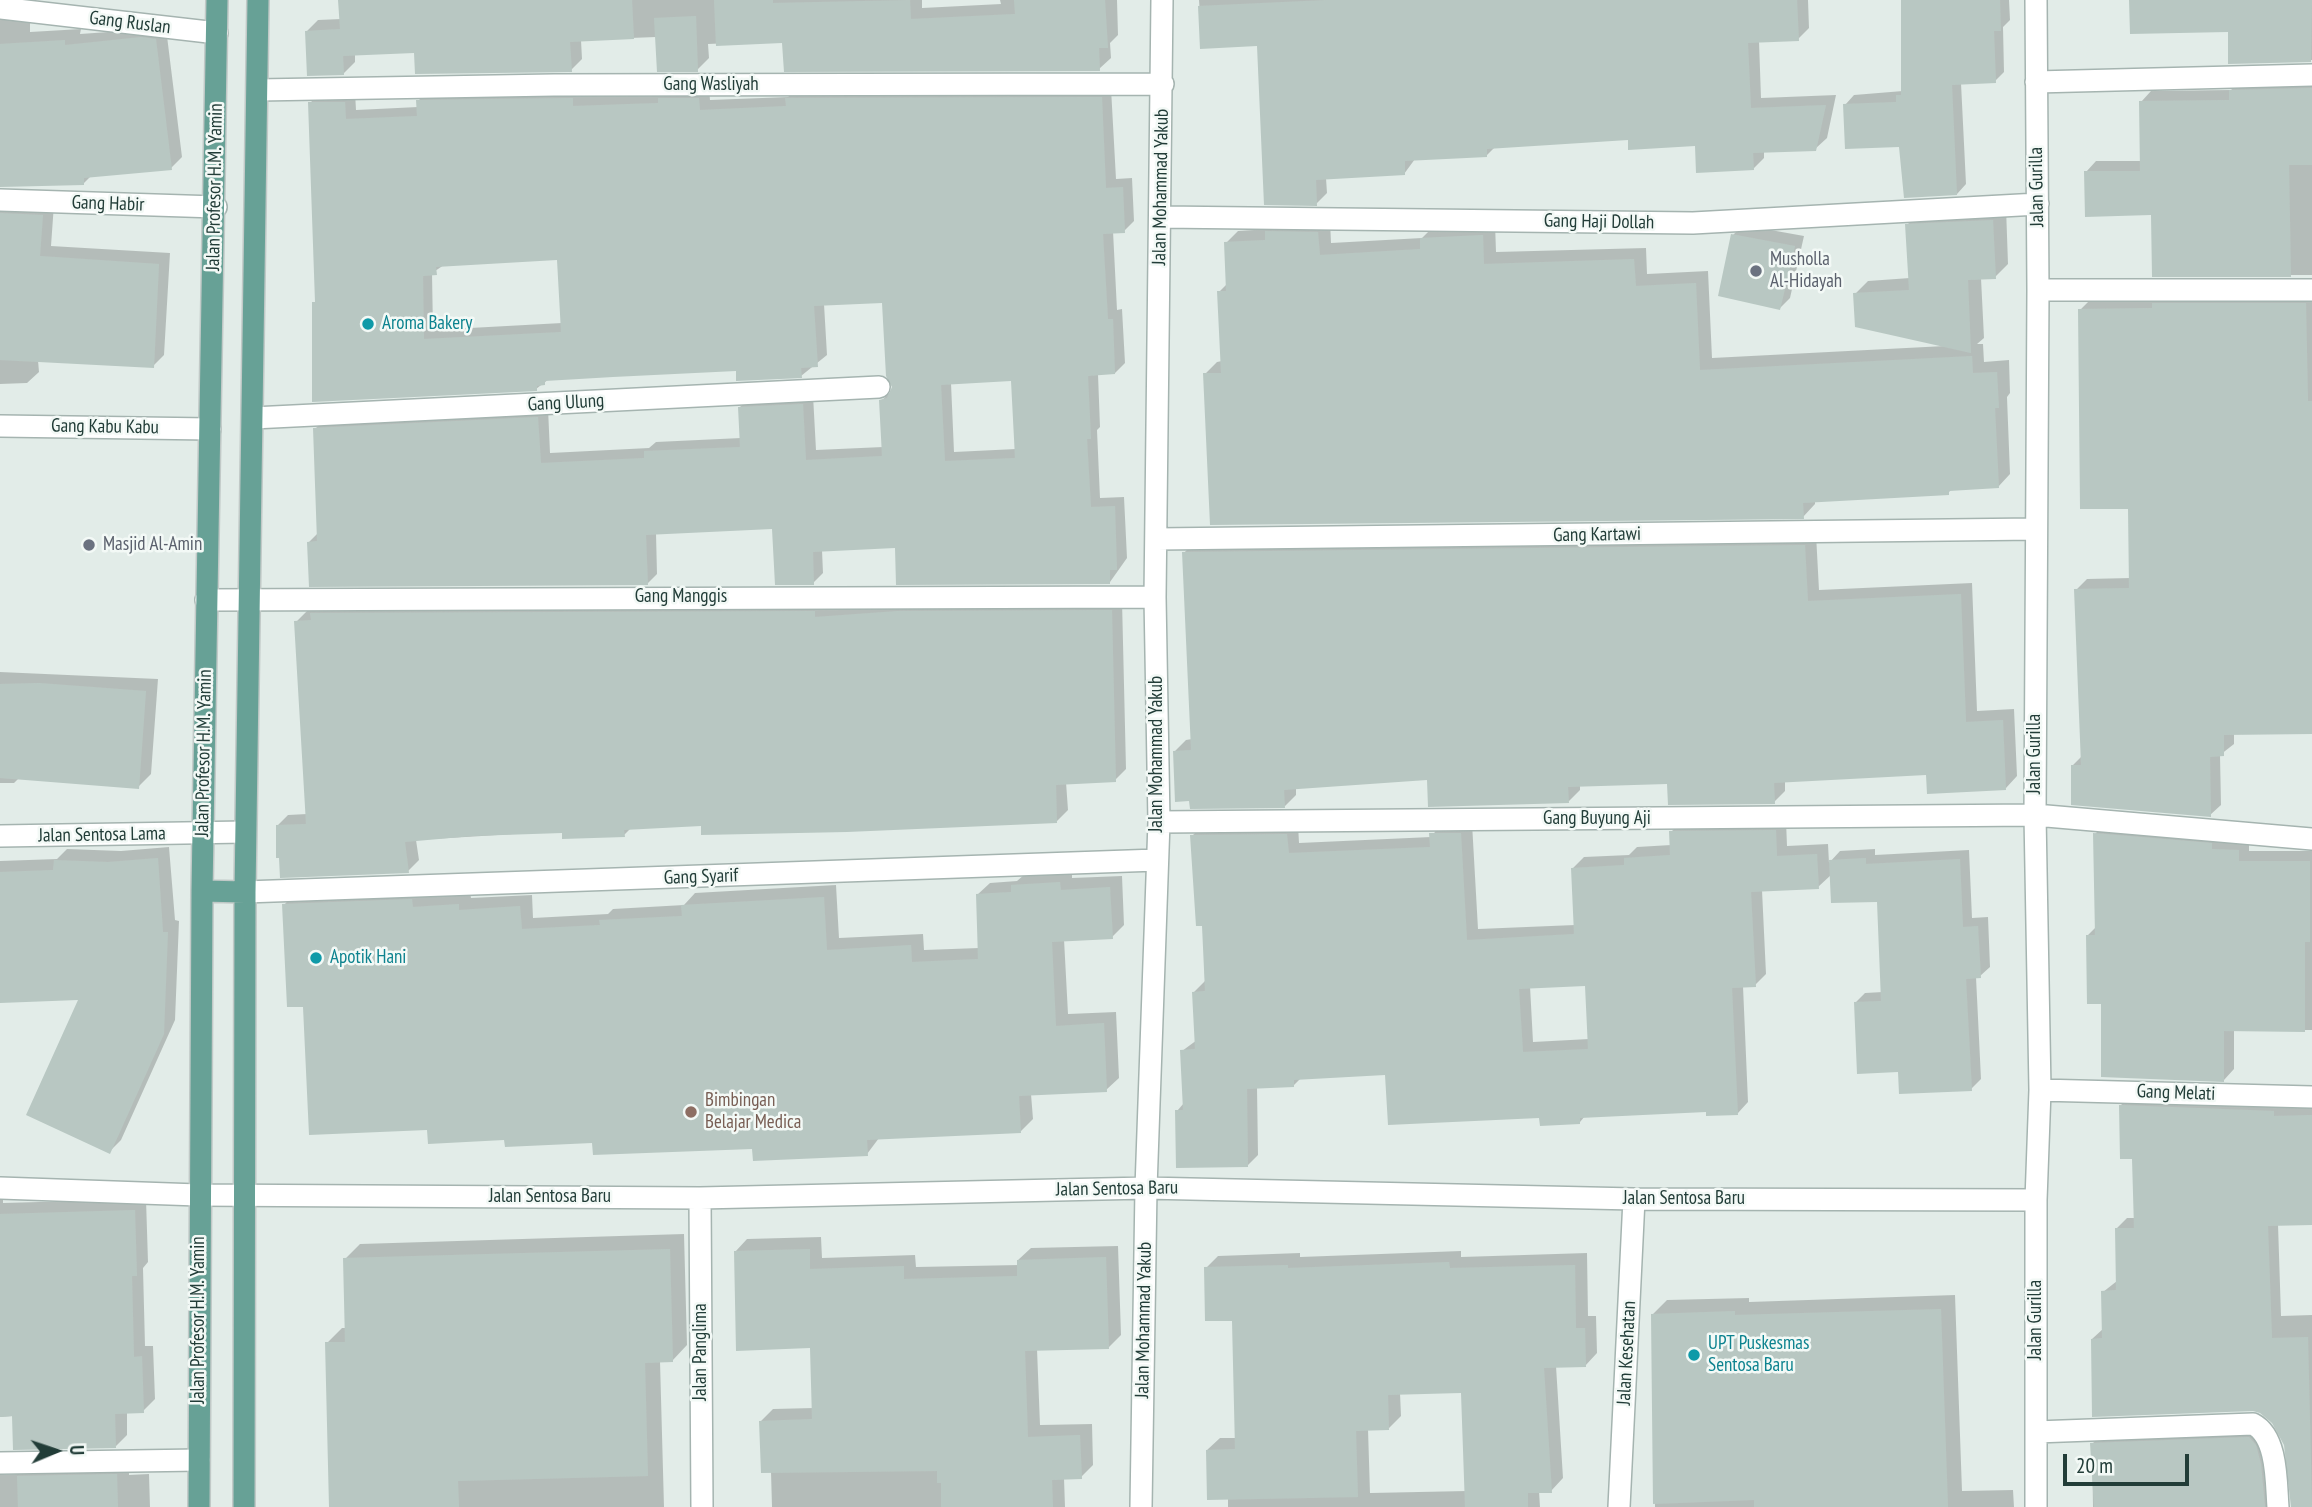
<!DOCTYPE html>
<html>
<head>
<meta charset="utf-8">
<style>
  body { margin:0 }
  #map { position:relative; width:2312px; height:1507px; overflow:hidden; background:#e2ece8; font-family:"PT Sans Narrow",sans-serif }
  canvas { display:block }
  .north { position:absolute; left:21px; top:1416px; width:70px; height:70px; -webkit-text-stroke:5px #f3f9f6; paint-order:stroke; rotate:88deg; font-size:19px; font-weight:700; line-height:28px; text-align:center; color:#223d38 }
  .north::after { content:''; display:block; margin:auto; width:24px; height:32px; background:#223d38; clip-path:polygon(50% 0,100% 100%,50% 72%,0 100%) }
  .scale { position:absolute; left:2063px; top:1454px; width:126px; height:32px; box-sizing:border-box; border:4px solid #223d38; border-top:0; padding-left:9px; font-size:21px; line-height:24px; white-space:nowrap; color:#223d38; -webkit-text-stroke:5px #f3f9f6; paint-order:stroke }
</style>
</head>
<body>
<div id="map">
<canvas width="2312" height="1507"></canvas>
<div class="north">U</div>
<div class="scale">20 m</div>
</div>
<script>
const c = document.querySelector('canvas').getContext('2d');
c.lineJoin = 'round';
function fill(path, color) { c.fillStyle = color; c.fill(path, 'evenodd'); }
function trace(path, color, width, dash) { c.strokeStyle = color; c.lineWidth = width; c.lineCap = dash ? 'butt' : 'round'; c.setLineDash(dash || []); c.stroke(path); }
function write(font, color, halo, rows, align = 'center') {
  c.font = font + ' "PT Sans Narrow",sans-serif'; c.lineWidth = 5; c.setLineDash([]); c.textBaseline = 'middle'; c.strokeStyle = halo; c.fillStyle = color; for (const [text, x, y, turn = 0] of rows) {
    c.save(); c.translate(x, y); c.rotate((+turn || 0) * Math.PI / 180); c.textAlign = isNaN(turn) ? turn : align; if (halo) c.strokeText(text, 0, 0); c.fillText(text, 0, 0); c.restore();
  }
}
fill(new Path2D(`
  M 0,0 L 30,12 L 30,32 L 81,29 L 80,34 L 166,28 L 182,157 L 171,168 L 91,176 L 83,184 L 0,185 Z
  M 340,0 L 922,0 L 922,8 L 1001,4 L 1000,0 L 1117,0 L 1118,35 L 1110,43 L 1111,58 L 1099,69 L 783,41 L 708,44 L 709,58 L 697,70 L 656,37 L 581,40 L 582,59 L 571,70 L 415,51 L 355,54 L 355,62 L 343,74 L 306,32 L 318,20 L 341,19 Z
  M 1199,0 L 1808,0 L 1809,28 L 1798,39 L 1759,41 L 1761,98 L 1836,95 L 1827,138 L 1815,149 L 1764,151 L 1764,158 L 1753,169 L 1697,145 L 1629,138 L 1496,146 L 1486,156 L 1415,159 L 1404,174 L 1326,178 L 1327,193 L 1316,204 L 1258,44 L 1202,47 Z
  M 1902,0 L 2009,0 L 2010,20 L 2003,27 L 2004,72 L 1995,81 L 1961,83 L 1966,184 L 1957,194 L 1900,145 L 1845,105 L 1854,95 L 1903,91 Z
  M 2131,0 L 2312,0 L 2312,60 L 2230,62 L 2229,31 Z
  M 2312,78 L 2312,275 L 2154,275 L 2152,213 L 2086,172 L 2096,161 L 2142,161 L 2141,102 L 2151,91 L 2231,90 L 2241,80 Z
  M 709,88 L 710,100 L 788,97 L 797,88 L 1111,88 L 1116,179 L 1132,178 L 1134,221 L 1124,231 L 1113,231 L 1117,310 L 1122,309 L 1125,363 L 1115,373 L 1098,374 L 1100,427 L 1097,430 L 1100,498 L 1124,497 L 1127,558 L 1110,582 L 896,546 L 822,550 L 823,573 L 813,583 L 774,528 L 656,533 L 657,574 L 647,584 L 308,543 L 318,533 L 315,429 L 325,419 L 548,408 L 550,453 L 649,448 L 656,442 L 741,438 L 739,408 L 749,398 L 813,395 L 816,450 L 883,447 L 881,401 L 893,390 L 884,301 L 824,304 L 827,355 L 801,376 L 737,370 L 549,379 L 536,389 L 314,303 L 317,300 L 310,103 L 320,93 L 355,92 L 356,110 L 418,107 L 418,101 L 428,91 L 583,89 L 583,96 ZM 558,259 L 562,323 L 433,330 L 432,273 L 444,265 ZM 1012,380 L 1016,449 L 954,452 L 951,383 Z
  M 0,195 L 54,204 L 51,246 L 170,253 L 164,355 L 153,366 L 38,360 L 39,372 L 27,383 L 0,384 Z
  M 2006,207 L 2008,264 L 1995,277 L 1981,278 L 1984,338 L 1977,344 L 1983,344 L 1984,362 L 2009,360 L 2010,393 L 2007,397 L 2010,474 L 1998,487 L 1952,489 L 1948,493 L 1815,500 L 1815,504 L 1803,517 L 1205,374 L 1217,362 L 1222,361 L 1219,292 L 1227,284 L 1226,243 L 1238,231 L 1269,229 L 1279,220 L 1330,220 L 1331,243 L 1422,238 L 1434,226 L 1495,223 L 1496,252 L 1646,248 L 1647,274 L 1708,271 L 1712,358 L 1945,346 L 1855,294 L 1868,281 L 1910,278 L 1907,225 L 1920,212 Z
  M 1743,225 L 1804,236 L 1790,298 L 1780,308 L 1733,235 Z
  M 2312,293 L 2312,732 L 2234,733 L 2234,744 L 2220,755 L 2221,805 L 2210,815 L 2072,766 L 2082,756 L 2076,590 L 2087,579 L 2131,578 L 2129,507 L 2080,310 L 2091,299 Z
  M 1816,534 L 1819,590 L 1972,583 L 1977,711 L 2014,709 L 2017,776 L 2006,788 L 1928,773 L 1785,780 L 1785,791 L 1774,802 L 1669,782 L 1580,785 L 1580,790 L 1569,801 L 1428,778 L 1296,787 L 1296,795 L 1285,806 L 1175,751 L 1186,740 L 1192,739 L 1184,553 L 1195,541 Z
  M 1122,600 L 1126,769 L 1115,780 L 1066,782 L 1068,810 L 1057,821 L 702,824 L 631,828 L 624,835 L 564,831 L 416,840 L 419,860 L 408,871 L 277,826 L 288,815 L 307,814 L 296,622 L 307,611 L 315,610 L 323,603 Z
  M 0,672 L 158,679 L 151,774 L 138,787 L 19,778 L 14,783 L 0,783 Z
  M 1786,820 L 1787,846 L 1828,844 L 1829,863 L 1840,851 L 1875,849 L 1875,855 L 1969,850 L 1972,918 L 1988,917 L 1990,967 L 1980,976 L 1976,977 L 1981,1079 L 1971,1089 L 1900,1070 L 1855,1003 L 1865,993 L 1883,992 L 1878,900 L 1831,875 L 1818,887 L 1762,890 L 1766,974 L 1755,985 L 1743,986 L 1748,1102 L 1738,1113 L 1707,1110 L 1585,1116 L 1580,1122 L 1541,1117 L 1387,1073 L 1301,1078 L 1294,1085 L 1257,1087 L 1258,1155 L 1247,1166 L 1177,1111 L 1184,1103 L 1182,1051 L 1197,1040 L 1194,992 L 1205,981 L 1203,924 L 1192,836 L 1203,825 L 1298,824 L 1299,843 L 1431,837 L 1442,823 L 1472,823 L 1478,929 L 1575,925 L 1573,868 L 1584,857 L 1629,855 L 1637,847 L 1671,845 L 1671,832 L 1682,821 ZM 1586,984 L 1589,1039 L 1533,1042 L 1530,986 Z
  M 2106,823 L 2249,840 L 2249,851 L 2312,851 L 2312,1030 L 2234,1030 L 2234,1069 L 2224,1080 L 2102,1003 L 2087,936 L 2096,927 L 2095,834 Z
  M 169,847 L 175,920 L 179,921 L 175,1020 L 121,1140 L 109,1152 L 80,998 L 0,1001 L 0,861 L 57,859 L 67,849 L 121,851 Z
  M 1072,871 L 1072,878 L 1122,876 L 1124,925 L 1112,937 L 1064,939 L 1068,1014 L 1116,1012 L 1119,1078 L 1106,1090 L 1031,1094 L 1033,1119 L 1021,1131 L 879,1138 L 867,1154 L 506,1138 L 429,1128 L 305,1005 L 284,905 L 296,892 L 470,892 L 471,898 L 532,895 L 533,918 L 608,914 L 613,909 L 684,905 L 695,893 L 836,885 L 839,938 L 923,934 L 924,950 L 979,948 L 977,895 L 990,883 L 1017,881 L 1025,874 Z
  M 2131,1095 L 2312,1105 L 2312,1223 L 2278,1224 L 2281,1316 L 2312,1315 L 2312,1507 L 2293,1507 L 2285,1444 L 2273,1422 L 2261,1412 L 2092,1339 L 2104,1328 L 2103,1292 L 2117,1281 L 2116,1229 L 2127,1218 L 2135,1218 L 2133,1157 L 2120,1106 Z
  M 0,1199 L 3,1199 L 3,1203 L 146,1199 L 148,1262 L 143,1268 L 145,1346 L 153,1346 L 155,1399 L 143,1411 L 127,1412 L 127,1435 L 116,1446 L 14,1416 L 0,1417 Z
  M 684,1234 L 687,1345 L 672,1361 L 660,1361 L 664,1507 L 331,1507 L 327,1343 L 342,1328 L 347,1328 L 345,1259 L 360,1244 Z
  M 821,1237 L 822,1258 L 915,1255 L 916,1267 L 1019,1265 L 1018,1260 L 1031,1248 L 1118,1246 L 1121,1335 L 1109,1347 L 1037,1349 L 1040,1425 L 1092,1424 L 1093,1465 L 1081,1477 L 1064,1478 L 1065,1507 L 772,1507 L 771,1472 L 761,1421 L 773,1409 L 814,1408 L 811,1347 L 735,1252 L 747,1239 Z
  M 1461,1251 L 1461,1257 L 1587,1253 L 1588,1316 L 1596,1316 L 1597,1353 L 1585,1366 L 1556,1366 L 1563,1478 L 1551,1491 L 1539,1491 L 1540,1507 L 1228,1507 L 1228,1498 L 1207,1450 L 1220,1438 L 1236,1438 L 1234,1319 L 1206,1268 L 1218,1256 L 1300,1253 L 1300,1257 ZM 1463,1392 L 1467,1491 L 1370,1493 L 1368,1429 L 1389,1428 L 1401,1416 L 1400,1393 Z
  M 1955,1295 L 1962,1491 L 2013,1490 L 2014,1507 L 1655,1507 L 1653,1314 L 1667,1300 L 1749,1298 L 1749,1302 Z
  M 2260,1427 L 2285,1507 L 2093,1507 L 2092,1444 L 2103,1433 Z
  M 129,1463 L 129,1475 L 149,1474 L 150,1507 L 0,1507 L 0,1475 L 18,1474 L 28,1465 Z`), '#0003');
fill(new Path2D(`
  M 338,0 L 632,0 L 634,39 L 570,42 L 572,72 L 415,74 L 414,53 L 343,56 L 344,75 L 307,76 L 305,31 L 340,29 Z
  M 714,0 L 773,0 L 773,3 L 910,0 L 911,19 L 1015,14 L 1014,0 L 1105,0 L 1108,48 L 1099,48 L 1100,71 L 784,72 L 782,43 L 716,46 Z
  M 1327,0 L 1797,0 L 1799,41 L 1748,43 L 1751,108 L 1826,105 L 1816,151 L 1753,153 L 1754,170 L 1696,173 L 1695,146 L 1628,150 L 1628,140 L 1487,149 L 1487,157 L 1405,161 L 1405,175 L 1316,180 L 1317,206 L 1264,205 L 1257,46 L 1200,49 L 1198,6 Z
  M 1901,0 L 2000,0 L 2001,31 L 1994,31 L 1996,83 L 1952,85 L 1957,195 L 1904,198 L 1899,147 L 1845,149 L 1843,104 L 1896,102 L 1896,95 L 1901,95 Z
  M 2129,0 L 2312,0 L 2311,62 L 2228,64 L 2228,32 L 2130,34 Z
  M 696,16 L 698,72 L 657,72 L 654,18 Z
  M 141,37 L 156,39 L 172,170 L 84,178 L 84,185 L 0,187 L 0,44 L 65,40 L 65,45 Z
  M 2312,88 L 2312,165 L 2289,165 L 2291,277 L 2152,277 L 2151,215 L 2085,217 L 2084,171 L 2140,171 L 2139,101 L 2229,100 L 2229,90 Z
  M 1102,97 L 1106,188 L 1123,187 L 1125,233 L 1103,234 L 1108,319 L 1113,319 L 1115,374 L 1088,376 L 1091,439 L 1087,439 L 1091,507 L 1115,506 L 1117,570 L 1110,570 L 1110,584 L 896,585 L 895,548 L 813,552 L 814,585 L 775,585 L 772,529 L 646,535 L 648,585 L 309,587 L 307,542 L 317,541 L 313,428 L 538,417 L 541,463 L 644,458 L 644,451 L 740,447 L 738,407 L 803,404 L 806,460 L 882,456 L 879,400 L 887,398 L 892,387 L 886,376 L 882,303 L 814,306 L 818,367 L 801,368 L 802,378 L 736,381 L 736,371 L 613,377 L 545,381 L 545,385 L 537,386 L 537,391 L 312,402 L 312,302 L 315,302 L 308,102 L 345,102 L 346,119 L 417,116 L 416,100 L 573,98 L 573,106 L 658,103 L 658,98 L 699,98 L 700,110 L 786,106 L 785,98 ZM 557,260 L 561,332 L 424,339 L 423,276 L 437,275 L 436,267 ZM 1011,381 L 1015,458 L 945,461 L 941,385 Z
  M 0,213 L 43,215 L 40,256 L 159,264 L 154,368 L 0,360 Z
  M 1993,220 L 1996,279 L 1968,280 L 1971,353 L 1855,327 L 1853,293 L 1909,290 L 1905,224 Z
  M 1265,231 L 1318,232 L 1320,255 L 1420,249 L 1420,238 L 1483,235 L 1484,264 L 1634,259 L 1636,286 L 1696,283 L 1700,370 L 1972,356 L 1973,373 L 1997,372 L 1999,408 L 1995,408 L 1999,488 L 1949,491 L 1949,495 L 1803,503 L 1804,519 L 1210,525 L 1203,373 L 1221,373 L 1217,291 L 1226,291 L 1224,242 L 1265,240 Z
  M 1731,234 L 1795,246 L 1780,310 L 1718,296 Z
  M 2152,303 L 2306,303 L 2308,401 L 2312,401 L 2312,734 L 2224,735 L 2224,756 L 2210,757 L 2211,817 L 2071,805 L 2071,765 L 2081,765 L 2074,589 L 2129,588 L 2128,509 L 2080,509 L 2078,309 L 2152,308 Z
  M 1805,545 L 1808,601 L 1961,594 L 1966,722 L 2003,720 L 2006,790 L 1927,794 L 1926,775 L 1774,783 L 1775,804 L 1668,805 L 1667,784 L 1568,787 L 1569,803 L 1428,807 L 1427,780 L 1284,790 L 1285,808 L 1190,809 L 1189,801 L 1175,802 L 1173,751 L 1191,750 L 1182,552 Z
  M 1112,610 L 1116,782 L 1056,785 L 1057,823 L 847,832 L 701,835 L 701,826 L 624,830 L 625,837 L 562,839 L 562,833 L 473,836 L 405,842 L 409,873 L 280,878 L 279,858 L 276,858 L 276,825 L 306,824 L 294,621 L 311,620 L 310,613 L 815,611 L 815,617 L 898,611 Z
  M 39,683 L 146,691 L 139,789 L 0,778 L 0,684 Z
  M 1776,830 L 1777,856 L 1817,854 L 1819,889 L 1751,892 L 1756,987 L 1732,988 L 1738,1115 L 1706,1116 L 1706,1112 L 1580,1118 L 1580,1124 L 1540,1126 L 1539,1118 L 1388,1125 L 1385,1075 L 1294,1080 L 1294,1087 L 1247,1089 L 1248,1167 L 1176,1168 L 1175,1110 L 1183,1110 L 1180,1050 L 1195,1049 L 1192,992 L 1205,991 L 1202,926 L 1196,926 L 1190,835 L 1287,834 L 1289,853 L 1430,847 L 1429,833 L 1461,833 L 1467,940 L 1574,934 L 1571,868 L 1624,865 L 1624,858 L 1670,855 L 1669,831 ZM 1585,986 L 1588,1049 L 1523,1052 L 1519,989 Z
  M 2093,833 L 2212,843 L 2212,849 L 2239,850 L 2239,861 L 2310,861 L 2310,942 L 2305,942 L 2305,1032 L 2224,1031 L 2224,1082 L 2101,1077 L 2101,1004 L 2087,1004 L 2086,935 L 2095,935 Z
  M 158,858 L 163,932 L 168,932 L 164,1034 L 110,1154 L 26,1115 L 78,1000 L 0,1003 L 0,872 L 53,870 L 54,860 L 108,862 Z
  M 1866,858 L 1866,864 L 1960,859 L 1963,927 L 1978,926 L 1981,978 L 1966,979 L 1972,1091 L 1899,1094 L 1898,1072 L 1857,1074 L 1854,1002 L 1881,1001 L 1877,902 L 1831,903 L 1829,860 Z
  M 1060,882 L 1061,890 L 1110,887 L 1113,939 L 1052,942 L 1056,1026 L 1104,1023 L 1107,1092 L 1019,1096 L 1021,1133 L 867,1140 L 868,1156 L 753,1161 L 752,1149 L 593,1155 L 592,1143 L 505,1147 L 504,1140 L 428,1144 L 427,1130 L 309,1135 L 303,1007 L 287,1007 L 282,904 L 412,899 L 413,907 L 459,904 L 459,910 L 520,906 L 522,929 L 600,925 L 599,920 L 682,916 L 681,905 L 824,897 L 827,950 L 911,945 L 912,962 L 978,959 L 976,894 L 1011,892 L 1011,885 Z
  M 2119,1105 L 2274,1111 L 2274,1116 L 2312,1115 L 2312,1225 L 2268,1226 L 2272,1338 L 2308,1337 L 2312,1507 L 2291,1507 L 2284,1445 L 2272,1423 L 2260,1413 L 2253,1411 L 2092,1417 L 2091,1339 L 2102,1338 L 2101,1291 L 2116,1290 L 2115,1228 L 2134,1228 L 2132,1159 L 2120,1159 Z
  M 135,1210 L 137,1276 L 132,1276 L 134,1357 L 142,1356 L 144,1413 L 115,1414 L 116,1448 L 13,1450 L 12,1416 L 0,1417 L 0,1214 Z
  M 670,1249 L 673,1362 L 645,1363 L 648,1476 L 458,1481 L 459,1507 L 329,1507 L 325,1342 L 345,1342 L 343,1258 Z
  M 810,1249 L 810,1269 L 904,1266 L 904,1279 L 1017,1276 L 1017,1260 L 1106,1257 L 1109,1349 L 1025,1351 L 1028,1437 L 1080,1435 L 1082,1479 L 1052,1480 L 1053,1507 L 941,1507 L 941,1483 L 937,1483 L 937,1471 L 761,1473 L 759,1421 L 812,1419 L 810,1348 L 736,1351 L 734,1251 Z
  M 1449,1262 L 1450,1268 L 1575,1265 L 1576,1328 L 1585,1328 L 1586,1367 L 1544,1368 L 1552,1493 L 1528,1493 L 1528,1507 L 1465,1507 L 1461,1393 L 1388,1395 L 1389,1430 L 1356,1431 L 1358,1497 L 1207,1500 L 1206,1450 L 1235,1449 L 1232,1321 L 1205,1321 L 1204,1267 L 1288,1265 L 1288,1268 Z
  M 1941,1309 L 1948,1507 L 1754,1507 L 1754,1500 L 1653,1504 L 1651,1314 L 1735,1311 L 1735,1315 Z
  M 2249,1437 L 2256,1445 L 2261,1464 L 2265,1507 L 2094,1507 L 2090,1443 Z
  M 117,1474 L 118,1507 L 18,1507 L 17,1476 Z`), '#b8c7c2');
const minor = new Path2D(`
  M 0,8 L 217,33
  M 2036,82 L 2312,75
  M 258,90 L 554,85 L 1163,84
  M 0,200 L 216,207
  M 1161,217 L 1693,223 L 2038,204
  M 2038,290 L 2312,290
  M 253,418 L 879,387
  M 0,426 L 210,429
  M 1157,539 L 2036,529
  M 206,600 L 1155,597
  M 1159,822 L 2035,815 L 2312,839
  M 0,836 L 245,832
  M 245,892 L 1157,860
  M 2040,1090 L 2312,1097
  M 0,1188 L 198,1195 L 700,1198 L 1146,1188 L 1634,1199 L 2036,1200
  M 700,1198 L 702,1507
  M 2036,1432 L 2253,1424 C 2278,1437 2276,1483 2278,1507
  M 0,1463 L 199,1460
  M 1141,1507 L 1146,1188 L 1159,822 L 1155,597 L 1162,0
  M 1619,1507 L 1634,1199
  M 2036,1507 L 2036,1200 L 2040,1090 L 2035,815 L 2038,290 L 2036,0`);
const major = new Path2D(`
  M 202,891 L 245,892
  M 199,1507 L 202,891 L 217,0
  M 244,1507 L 245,892 L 258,0`);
trace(minor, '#a5b4b0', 24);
trace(major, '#c1c9c7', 24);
trace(minor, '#fff', 21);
trace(major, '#67a196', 21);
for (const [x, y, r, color] of [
  [1756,271,7,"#6b7280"],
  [368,324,7,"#0f9aa8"],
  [89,545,7,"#6b7280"],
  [316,958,7,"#0f9aa8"],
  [691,1112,7,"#8d6e63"],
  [1694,1355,7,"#0f9aa8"]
]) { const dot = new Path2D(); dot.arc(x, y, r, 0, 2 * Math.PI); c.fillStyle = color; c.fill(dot); trace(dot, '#f3f9f6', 2.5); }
write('19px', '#223d38', '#f3f9f6', [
  ["Gang Ruslan",130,23,7],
  ["Gang Wasliyah",711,85],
  ["Jalan Profesor H.M. Yamin",215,187,-89],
  ["Jalan Mohammad Yakub",1161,187,-89],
  ["Jalan Gurilla",2037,187,-91],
  ["Gang Habir",108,204,2],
  ["Gang Haji Dollah",1599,222,1],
  ["Gang Ulung",566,403,-3],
  ["Gang Kabu Kabu",105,427,1],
  ["Gang Kartawi",1597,535,-1],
  ["Gang Manggis",681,597],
  ["Jalan Profesor H.M. Yamin",204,753,-89],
  ["Jalan Mohammad Yakub",1157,754,-90],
  ["Jalan Gurilla",2035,754,-90],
  ["Gang Buyung Aji",1597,819],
  ["Jalan Sentosa Lama",102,835,-1],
  ["Gang Syarif",701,877,-2],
  ["Gang Melati",2176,1093,2],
  ["Jalan Sentosa Baru",1117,1189,-1],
  ["Jalan Sentosa Baru",550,1197],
  ["Jalan Sentosa Baru",1684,1199],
  ["Jalan Profesor H.M. Yamin",199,1320,-90],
  ["Jalan Mohammad Yakub",1144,1320,-89],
  ["Jalan Gurilla",2036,1320,-90],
  ["Jalan Panglima",701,1352,-90],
  ["Jalan Kesehatan",1627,1353,-87]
]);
write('19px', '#5b616d', '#f3f9f6', [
  ["Musholla",1770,260],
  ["Al-Hidayah",1770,282],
  ["Masjid Al-Amin",103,545]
], 'left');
write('19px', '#0d838f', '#f3f9f6', [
  ["Aroma Bakery",382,324],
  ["Apotik Hani",330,958],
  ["UPT Puskesmas",1708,1344],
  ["Sentosa Baru",1708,1366]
], 'left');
write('19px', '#785e54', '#f3f9f6', [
  ["Bimbingan",705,1101],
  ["Belajar Medica",705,1123]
], 'left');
</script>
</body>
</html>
